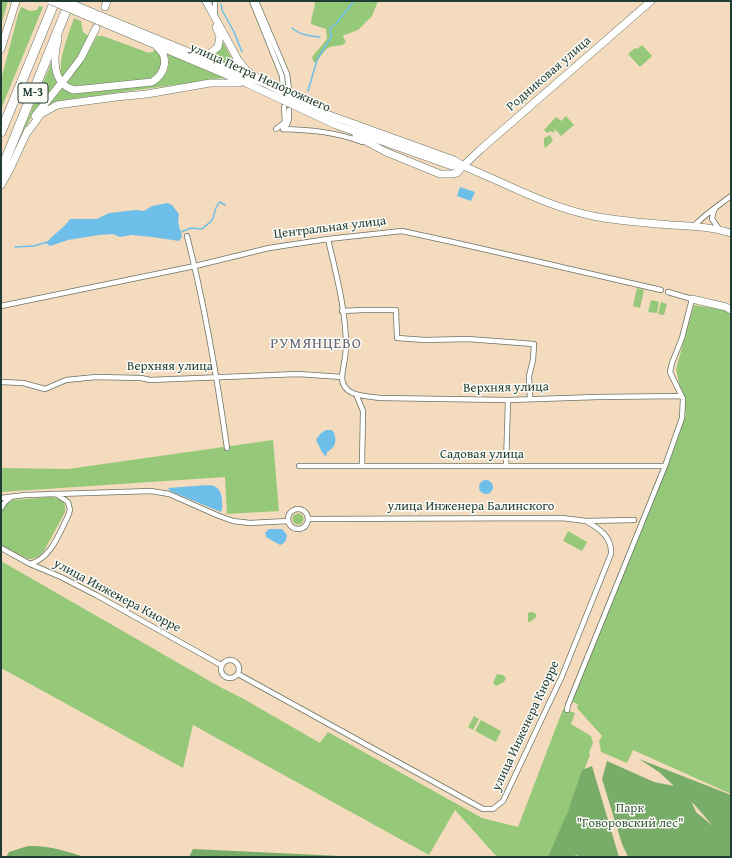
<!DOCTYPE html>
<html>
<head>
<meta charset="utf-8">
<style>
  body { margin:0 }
  #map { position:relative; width:732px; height:858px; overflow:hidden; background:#f4dbbe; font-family:"Gentium Book Plus",serif }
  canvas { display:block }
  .frame { position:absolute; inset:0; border:2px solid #1f3d34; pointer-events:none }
</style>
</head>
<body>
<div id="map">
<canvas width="732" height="858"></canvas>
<div class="frame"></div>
</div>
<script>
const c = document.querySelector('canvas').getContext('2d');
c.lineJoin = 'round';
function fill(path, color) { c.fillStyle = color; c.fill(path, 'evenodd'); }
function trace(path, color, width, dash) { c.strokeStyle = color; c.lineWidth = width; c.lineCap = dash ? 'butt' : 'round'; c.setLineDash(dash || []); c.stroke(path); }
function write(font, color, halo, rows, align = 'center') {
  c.font = font + ' "Gentium Book Plus",serif'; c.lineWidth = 3; c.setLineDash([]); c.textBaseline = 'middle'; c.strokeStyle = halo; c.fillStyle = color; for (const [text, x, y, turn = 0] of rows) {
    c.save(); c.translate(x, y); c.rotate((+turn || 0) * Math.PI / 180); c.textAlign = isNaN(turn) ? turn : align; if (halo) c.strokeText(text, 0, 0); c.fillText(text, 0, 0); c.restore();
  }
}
fill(new Path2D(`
  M 1,1 L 8,1 L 1,26 Z
  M 315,1 L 378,1 L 372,16 L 358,30 L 344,35 L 343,37 L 346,42 C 341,48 335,44 328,48 C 323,51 320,58 316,62 L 314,62 L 312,58 L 313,56 L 327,39 L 326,29 L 311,24 C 311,16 315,9 315,1 Z
  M 39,6 L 43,7 L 1,109 L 1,80 L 18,15 L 21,7 L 30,11 L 37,10 Z
  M 74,18 L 81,21 L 83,32 L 90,37 L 82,52 L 63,78 C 55,66 70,31 74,18 Z
  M 97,36 L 103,36 L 149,53 L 151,52 L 153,52 L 155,48 L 163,60 C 159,72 158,76 146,80 L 76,86 L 68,84 L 68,82 L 86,56 Z
  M 223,42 L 232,59 L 239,69 L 211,57 L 218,51 Z
  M 642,45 L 652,56 L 640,67 L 628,54 L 635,48 L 637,49 Z
  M 167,53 L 208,71 L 228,78 L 213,79 L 196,82 L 64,100 L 53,103 L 45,107 L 62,88 L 67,91 L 78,93 L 145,86 C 161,82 174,70 167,53 Z
  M 52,61 L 54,78 L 57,83 L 30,119 L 10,162 Z
  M 566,116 L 574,125 L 561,136 L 554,128 L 555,131 L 553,133 L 551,131 L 547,133 L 544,130 L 556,117 L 561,121 Z
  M 550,135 L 553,141 L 545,148 L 544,144 L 544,138 Z
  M 637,288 L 644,290 L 640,308 L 633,306 Z
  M 651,300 L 659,302 L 657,313 L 648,312 Z
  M 661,302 L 667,304 L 664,315 L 658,314 Z
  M 694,305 L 731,311 L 731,794 L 633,750 L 627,763 L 601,752 L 599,741 L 602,736 L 577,708 L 578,704 L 572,702 L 673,451 L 686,414 L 676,369 Z
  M 273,440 L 279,511 L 227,514 L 225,477 L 1,492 L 1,468 L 68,469 Z
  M 52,497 L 61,500 L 65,505 L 65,512 L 44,551 C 39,557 35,559 28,559 L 1,545 L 1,512 L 7,503 L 13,500 Z
  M292.5 519a5.5 5.5 0 1 1 11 0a5.5 5.5 0 1 1-11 0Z
  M 568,531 L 587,542 L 582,551 L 563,541 Z
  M 1,561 L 220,687 L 242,698 L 320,743 L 328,732 L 482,818 L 518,827 L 563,709 L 575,713 L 571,724 L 591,736 L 593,743 L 589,753 L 590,755 L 550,857 L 497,857 L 455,810 L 429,855 L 193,725 L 183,768 L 1,668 Z
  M 532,612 L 536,614 L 536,617 L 530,622 L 528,622 L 528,613 Z
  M 497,674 L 503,675 L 506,678 L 504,682 L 496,686 L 493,683 Z
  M 474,716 L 479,719 L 473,730 L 468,727 Z
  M 481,720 L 501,731 L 496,742 L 475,731 Z`), '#96c879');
fill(new Path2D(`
  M 639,759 L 731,795 L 731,857 L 628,857 L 622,844 L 602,779 L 607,761 L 654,782 L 674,786 L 659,772 ZM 692,803 L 693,803 L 713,826 L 696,812 Z
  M 592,766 L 619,857 L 578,857 L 577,855 L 572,857 L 548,857 L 568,811 L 582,770 Z
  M 28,846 C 48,845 66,851 85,857 L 6,857 L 9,852 Z
  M 193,849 L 340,856 L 341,857 L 189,857 Z`), '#78ac69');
fill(new Path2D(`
  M 460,187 L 475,192 L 471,201 L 457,196 Z
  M 167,203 L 172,205 L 179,214 L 178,222 L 182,237 L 179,241 L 152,237 L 132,235 L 120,237 L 113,234 L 99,235 L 68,240 L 50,246 L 46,243 C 54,234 64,228 70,219 L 97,219 L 109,213 L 136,210 L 144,211 L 152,206 Z
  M 326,430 L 332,430 C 338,438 336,448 327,452 L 326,457 L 322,452 L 316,440 L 320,434 Z
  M479 487a7 7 0 1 1 14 0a7 7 0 1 1-14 0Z
  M 195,486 C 209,485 220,482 222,499 C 222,504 223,508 221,512 L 170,491 L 168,488 Z
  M 269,529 L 282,529 L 287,535 C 286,541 285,543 280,545 L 266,537 L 265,533 Z`), '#6dbfe9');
trace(new Path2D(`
  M 221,4 L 222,10 L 234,32 L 242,52
  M 292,28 C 300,35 310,36 320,37
  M 308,91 L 317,60 L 331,37 L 330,28 L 336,24 L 354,1
  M 181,232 L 191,228 L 202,229 C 205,226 210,223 212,220 C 216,213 213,209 220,202 L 225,205
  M 15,247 L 34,246 L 47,242`), '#6dbfe9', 1.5);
const street = new Path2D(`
  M 215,1 L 215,13
  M 252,1 L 282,76 L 283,86
  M 256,1 L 287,74 L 289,89
  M 276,129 L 285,122 L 284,107
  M 283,129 C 311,130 336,132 362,142
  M 283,129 C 290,123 289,118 289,110
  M 715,209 L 713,213 L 712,219 L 719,229
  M 694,226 C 705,214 718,206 731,196
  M 187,236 C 205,306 217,377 227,448
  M 328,239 C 336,274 346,310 346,346 C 346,356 343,367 342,377
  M 1,306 L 195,266 L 269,248 L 328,239 L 402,231 L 457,243 L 661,290
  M 342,311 L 363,310 L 396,310 L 397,338 L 425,340 L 468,339 L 534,344 L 533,360 L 529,376 L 530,399
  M 1,382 L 23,383 L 45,389 L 66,380 L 96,377 L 141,378 L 150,380 L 298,374 L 342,377 C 342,397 366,396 381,398 L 508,400 L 598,397 L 681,396
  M 356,394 L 363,411 L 362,466
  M 299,466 L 665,466
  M 506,466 L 508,400
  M 1,498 L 25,495 L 151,491 L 169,494 L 219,516 L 233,521 L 250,523 L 288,521
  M 1,508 L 5,502 L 11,497
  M288 519a10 10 0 1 1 20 0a10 10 0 1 1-20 0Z
  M 308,519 L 562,518 L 586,521 L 634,520
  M 1,548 L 30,564 L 61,577 L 96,595 L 221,665
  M 30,564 C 51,558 59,534 68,516 L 70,510 L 68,502 L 56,494
  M221 669a9 9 0 1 1 18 0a9 9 0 1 1-18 0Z
  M 238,674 L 483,809 L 493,809 L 503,801 L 562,676 L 611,554 C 612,537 600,529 586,521
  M 567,710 L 568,705 L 665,466 L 682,418 L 683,399 L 670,372 L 672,363 L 682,338 L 692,299 L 668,292`);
const secondary = new Path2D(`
  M 206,1 L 238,60 L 247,71 L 256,77
  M 105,7 L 107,1
  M 89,11 L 264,83 L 321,112 L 454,160 L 463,166 C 506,183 547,207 593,216 C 618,221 645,223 671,225 C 691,226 711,227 731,233
  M 87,16 L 246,83 L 336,125 L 452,166 L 462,166
  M 58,39 C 53,58 52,84 74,90 L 152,82 C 165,74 170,57 157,47
  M 1,49 L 16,1
  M 200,55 L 208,55 L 218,47 L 220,36 L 216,27
  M 65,79 L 81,58 L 96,28
  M 35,116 L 59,86
  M 27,133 L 41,114 L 57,105 L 116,97 L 147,94 L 210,83 L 239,83
  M 356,136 L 386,152 L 440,174 L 451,174 L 457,173 L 463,166 L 481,149 L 651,1
  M 1,185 L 9,171 L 28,130
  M 692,299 L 726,307 L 731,310`);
const highway = new Path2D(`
  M 1,132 L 55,1
  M 1,171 L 70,1`);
trace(street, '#6a7464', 6);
trace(secondary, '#6a7464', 8);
trace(highway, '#6a7464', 10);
trace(street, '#fff', 4.5);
trace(secondary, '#fff', 7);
trace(highway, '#fff', 9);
const secondaryBridge = new Path2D(`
  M 51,1 L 87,16
  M 65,1 L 89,11`);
trace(secondaryBridge, '#6a7464', 8, []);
trace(secondaryBridge, '#fff', 7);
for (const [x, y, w] of [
  [33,93,30]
]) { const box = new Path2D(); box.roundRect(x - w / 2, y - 10, w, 20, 3); c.fillStyle = '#fdfcf7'; c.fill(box); trace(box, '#1f3d34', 1); }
write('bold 12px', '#1f3d34', null, [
  ["М-3",33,93]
]);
write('13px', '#1f3d34', '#fdfcf7', [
  ["Родниковая улица",549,74,-41],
  ["улица Петра Непорожнего",260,78,24],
  ["Центральная улица",330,228,-7],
  ["Верхняя улица",170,367],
  ["Верхняя улица",506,388,-1],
  ["Садовая улица",482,455],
  ["улица Инженера Балинского",471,507],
  ["улица Инженера Кнорре",117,596,28],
  ["улица Инженера Кнорре",526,726,-65]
]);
write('13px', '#3d6045', '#fdfcf7', [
  ["Парк",630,809],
  ["\"Говоровский лес\"",630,824]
]);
c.letterSpacing = '1px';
write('15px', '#5f6575', '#fdfcf7', [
  ["РУМЯНЦЕВО",316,344]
]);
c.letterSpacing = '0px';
</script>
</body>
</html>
